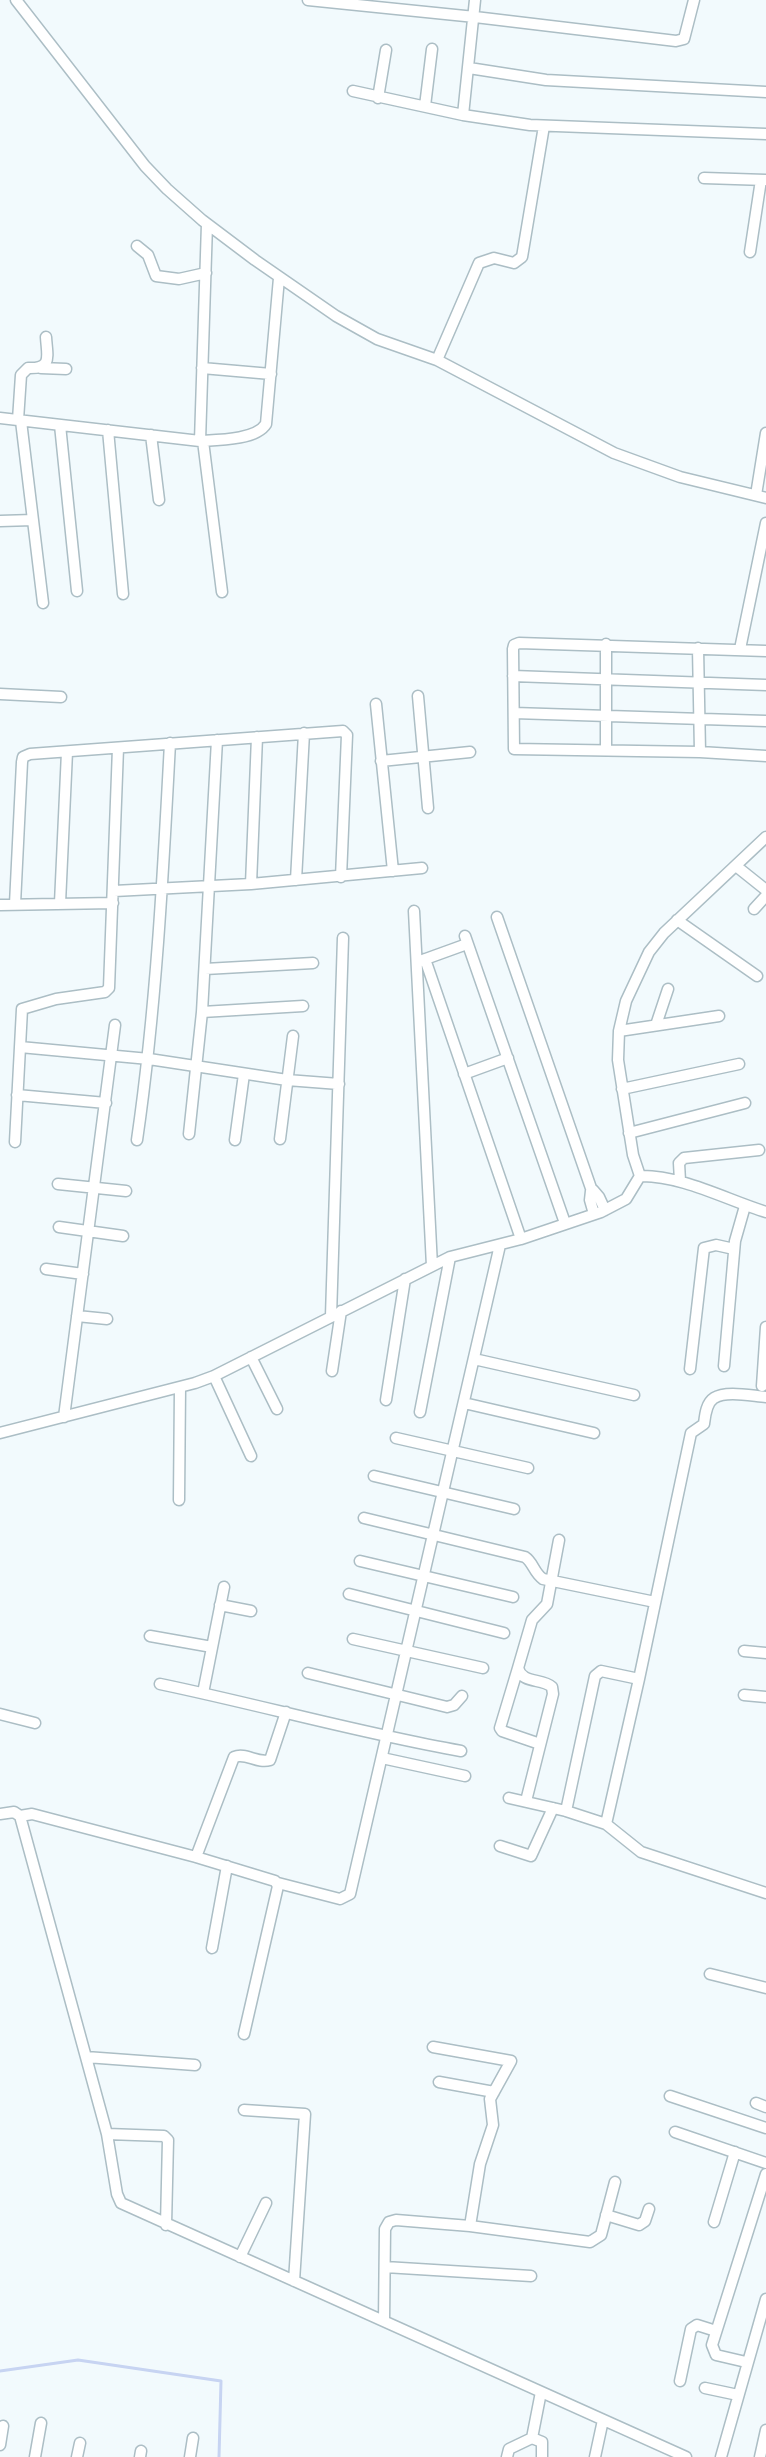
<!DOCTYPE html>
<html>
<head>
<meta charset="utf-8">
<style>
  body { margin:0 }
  canvas { display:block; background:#f2fafd }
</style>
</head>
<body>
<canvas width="766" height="2457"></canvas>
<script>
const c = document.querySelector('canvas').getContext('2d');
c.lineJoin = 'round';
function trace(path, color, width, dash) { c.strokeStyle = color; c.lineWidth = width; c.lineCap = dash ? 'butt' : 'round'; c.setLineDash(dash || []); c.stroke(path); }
trace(new Path2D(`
  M 0,2371 L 78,2360 L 221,2381 L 219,2457`), '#c7d4f2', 3);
const minor = new Path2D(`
  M 16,0 L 145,166 L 167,189 L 202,220 L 255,260 L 336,316 L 377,339 L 437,360 L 614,453 L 680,477 L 766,498
  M 308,0 L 475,17 L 676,41 L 684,39 L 694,0
  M 469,68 L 546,80 L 766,92
  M 353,91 L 463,115 L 530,125 L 766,134
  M 378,98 L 386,50
  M 425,106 L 432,49
  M 463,115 L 475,0
  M 704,178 L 766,180
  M 137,246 L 148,255 L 156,276 L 179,279 L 206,273
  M 750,252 L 761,180
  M 437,360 L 479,263 L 494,258 L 514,263 L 522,257 L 544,126
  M 41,368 L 66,369
  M 202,368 L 271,374
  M 0,418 L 200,441 C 218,440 256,440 266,424 L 279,278
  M 18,420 L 21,375 L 28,368 C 53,369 47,356 46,337
  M 21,421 L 43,603
  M 60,425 L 77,591
  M 108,430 L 123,594
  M 151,435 L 159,500
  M 200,441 L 207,224
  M 203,441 L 222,592
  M 756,495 L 766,433
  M 0,521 L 33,520
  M 698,648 L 700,752
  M 740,649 L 766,523
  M 766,651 L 519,643 L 514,645 L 513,649 L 514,749 L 700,752 L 766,756
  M 513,676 L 766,685
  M 0,694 L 61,697
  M 418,696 L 428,808
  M 376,704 L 393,871
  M 514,713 L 766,721
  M 606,750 L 606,644
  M 381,761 L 470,752
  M 736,866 L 766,890
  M 296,880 L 304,733
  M 251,884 L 257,737
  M 114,891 L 251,884 L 422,868
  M 60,903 L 67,752
  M 15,904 L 22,762 L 23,757 L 30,754 L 343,731 L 347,735 L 341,877
  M 0,905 L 113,903
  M 754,909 L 766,896
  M 414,911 L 432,1266
  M 497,917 L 592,1191
  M 677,920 L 757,976
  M 465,936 L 565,1223
  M 425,959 L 521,1239
  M 420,961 L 467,944
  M 205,969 L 313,963
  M 202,1012 L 303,1006
  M 656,1025 L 668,989
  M 619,1031 L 719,1016
  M 20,1047 L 149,1059 L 287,1080 L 339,1084
  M 464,1074 L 508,1058
  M 622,1089 L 739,1064
  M 17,1095 L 106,1103
  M 629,1133 L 745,1103
  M 189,1134 L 202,1012 L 217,740
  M 280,1139 L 293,1036
  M 137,1140 C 156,1009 163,876 170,743
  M 235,1140 L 244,1074
  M 15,1142 L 22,1009 L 56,999 L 105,992 L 109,988 L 118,748
  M 640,1176 C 681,1175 727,1200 766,1212
  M 680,1181 L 679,1163 L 684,1158 L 759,1150
  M 58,1184 L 126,1191
  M 594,1214 L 590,1200 L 591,1191 L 593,1190 L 599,1197 L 605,1210
  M 59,1227 L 123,1236
  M 46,1269 L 83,1274
  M 77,1316 L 107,1319
  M 331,1316 L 343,938
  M 251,1357 L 277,1409
  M 474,1359 L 634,1395
  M 724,1366 L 735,1241 L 745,1206
  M 690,1369 L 704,1248 L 716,1245 L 734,1249
  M 332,1371 L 341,1311
  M 214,1376 L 251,1456
  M 762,1386 L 766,1327
  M 386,1400 L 405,1279
  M 464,1403 L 594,1433
  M 420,1412 L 450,1257
  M 64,1417 L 115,1025
  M 0,1433 L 195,1383 L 214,1376 L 450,1257 L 521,1239 L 601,1212 L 626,1199 L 640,1176 L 633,1155 L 618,1060 L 619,1031 L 626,1001 L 649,952 L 664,933 L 766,837
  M 396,1438 L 528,1468
  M 374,1476 L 514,1509
  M 179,1500 L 180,1388
  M 364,1518 L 525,1557 C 533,1562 534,1573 543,1579 L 655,1602
  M 360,1561 L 513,1597
  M 349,1594 L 504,1633
  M 220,1605 L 251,1611
  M 150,1636 L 212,1647
  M 353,1639 L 483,1668
  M 744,1651 L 766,1653
  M 518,1668 L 500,1728 L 502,1731 L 540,1744
  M 308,1673 L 447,1707 L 454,1705 L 462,1696
  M 160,1684 C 261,1705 359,1733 461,1751
  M 203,1693 L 224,1587
  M 744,1695 L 766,1697
  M 0,1714 L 35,1723
  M 382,1758 L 465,1776
  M 509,1798 L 566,1811 L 606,1824 L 641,1852 L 766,1893
  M 526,1801 L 553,1694 L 552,1687 C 542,1678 522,1684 518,1668 L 532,1620 L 547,1604 L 559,1540
  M 566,1811 L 595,1676 L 601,1671 L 639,1679
  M 0,1814 L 14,1812 L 20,1816 L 107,2134 L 117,2194 L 121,2203 L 686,2457
  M 20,1816 L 32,1814 L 196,1857 L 275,1881 L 278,1886 L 244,2034
  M 606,1824 L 639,1679 L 691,1433 L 704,1424 C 705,1416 706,1403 714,1398 C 726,1390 752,1396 766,1397
  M 500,1846 L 531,1856 L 553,1808
  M 196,1857 L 234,1757 C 246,1752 257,1764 270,1760 L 286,1712
  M 278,1883 L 340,1899 L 350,1894 L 500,1245
  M 212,1948 L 227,1866
  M 710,1974 L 766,1988
  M 86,2057 L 195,2065
  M 439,2082 L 494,2092
  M 670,2096 L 766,2128
  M 756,2103 L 766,2107
  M 244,2110 L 305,2114 L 294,2281
  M 675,2132 L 766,2163
  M 107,2134 L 164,2136 L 168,2140 L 166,2225
  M 606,2215 L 639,2225 L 645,2221 L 649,2209
  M 714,2222 L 735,2152
  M 470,2226 L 590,2242 L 601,2235 L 615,2182
  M 240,2257 L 266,2203
  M 385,2267 L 531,2276
  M 384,2321 L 385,2229 L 389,2222 L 396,2220 L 470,2226 L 480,2164 L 493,2125 L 490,2099 L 511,2061 L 433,2047
  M 746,2362 L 716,2355 L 712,2345 L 766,2174
  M 680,2381 L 691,2329 L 697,2325 L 716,2331
  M 705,2388 L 738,2395
  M 541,2392 L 532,2438 L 542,2442 L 542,2457
  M 0,2445 L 3,2426
  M 35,2457 L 41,2423
  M 77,2457 L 80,2443
  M 140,2457 L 141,2451
  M 190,2457 L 193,2438
  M 507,2457 L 509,2449 L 532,2438
  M 595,2457 L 603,2420
  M 721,2457 L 766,2299
  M 760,2457 L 766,2430`);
trace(minor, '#acbec5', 13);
trace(minor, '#fff', 10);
</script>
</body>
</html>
